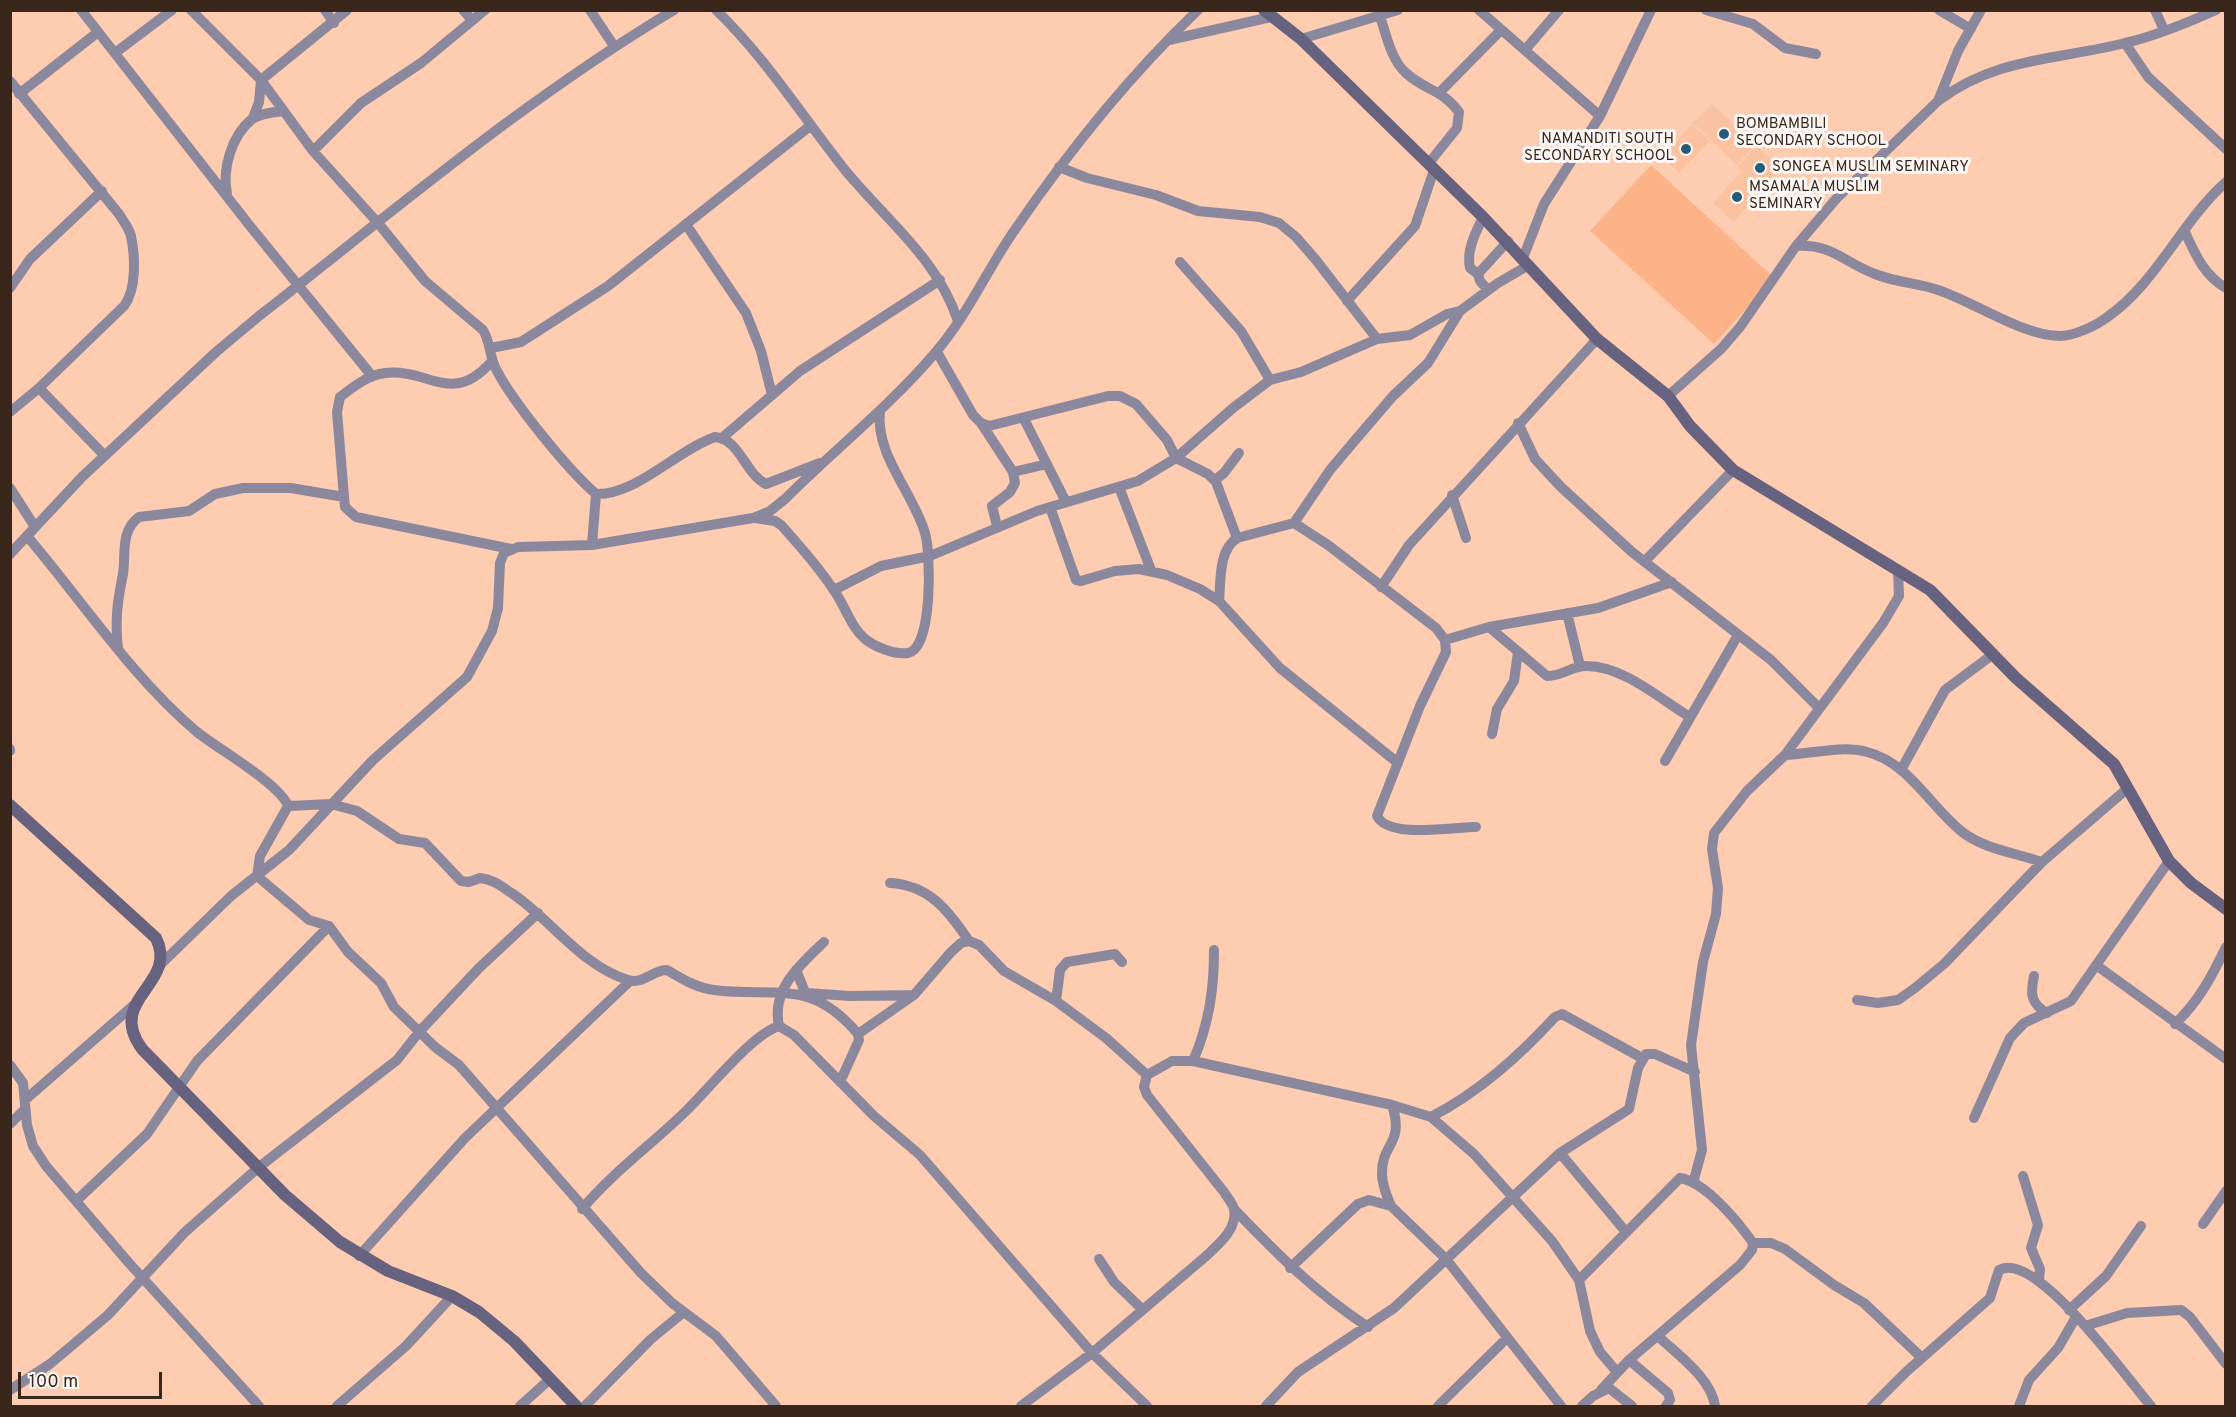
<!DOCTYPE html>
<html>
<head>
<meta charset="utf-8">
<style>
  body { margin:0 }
  #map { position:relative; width:2236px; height:1417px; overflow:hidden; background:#feccb0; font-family:Overpass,sans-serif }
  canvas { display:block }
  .frame { position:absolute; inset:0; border:12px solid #39271c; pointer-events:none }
  .scale { position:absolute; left:18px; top:1372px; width:144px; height:27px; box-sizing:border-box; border:3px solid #39271c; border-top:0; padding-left:8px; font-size:18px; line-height:21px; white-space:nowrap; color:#39271c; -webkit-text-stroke:4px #fdf8f5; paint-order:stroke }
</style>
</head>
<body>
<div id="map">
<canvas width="2236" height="1417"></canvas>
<div class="frame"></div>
<div class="scale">100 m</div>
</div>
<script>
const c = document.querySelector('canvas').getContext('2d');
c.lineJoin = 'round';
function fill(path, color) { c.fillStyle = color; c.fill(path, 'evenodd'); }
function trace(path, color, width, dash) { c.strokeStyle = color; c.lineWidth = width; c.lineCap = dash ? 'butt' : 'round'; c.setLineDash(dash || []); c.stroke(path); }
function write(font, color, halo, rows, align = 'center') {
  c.font = font + ' Overpass,sans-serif'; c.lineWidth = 6; c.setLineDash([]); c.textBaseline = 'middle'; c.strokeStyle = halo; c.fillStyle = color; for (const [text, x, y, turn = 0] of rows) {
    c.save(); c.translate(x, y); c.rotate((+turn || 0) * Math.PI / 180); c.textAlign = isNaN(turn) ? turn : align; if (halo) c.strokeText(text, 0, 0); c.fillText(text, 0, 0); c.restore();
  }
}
fill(new Path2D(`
  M 1712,104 L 1755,145 L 1737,165 L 1693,123 Z
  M 1692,124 L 1710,141 L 1679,173 L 1662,157 Z
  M 1757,146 L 1781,169 L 1733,222 L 1713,203 L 1742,171 L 1745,173 L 1738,166 Z`), '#fac2a1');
fill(new Path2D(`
  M 1651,165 L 1774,278 L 1714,344 L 1590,231 Z`), '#fdb387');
trace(new Path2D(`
  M 81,10 L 250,226 L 372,376
  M 191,10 L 261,80 L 313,151 L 378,223 L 425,281 L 483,330 C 491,343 489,356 496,369 C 512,401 568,470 596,494 C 637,495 677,450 715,437 C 740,439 745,474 766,484 L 820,463
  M 325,10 L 334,23
  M 463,10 L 472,20
  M 590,10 L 614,46
  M 716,10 C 765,57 803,117 845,170 C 886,220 937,258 958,321
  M 1479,10 L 1600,116
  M 1706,10 L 1753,24 L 1785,48 L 1816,54
  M 1939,10 L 1971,29
  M 2155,10 L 2164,30
  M 1380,16 C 1386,34 1391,60 1406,73 C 1424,90 1442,89 1459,112 L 1457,128 L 1429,163
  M 1301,39 L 1398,10
  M 1169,40 L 1271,17
  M 2125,43 L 2148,77 L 2226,149
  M 1525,50 L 1559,10
  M 115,53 L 172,10
  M 10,81 L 119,214 C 123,221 129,228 131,236 C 135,256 137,289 124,306 L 39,388 L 10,412
  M 1439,93 L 1501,30
  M 19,94 L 98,32
  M 1938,101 L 1958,51 L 1981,10
  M 253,118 L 259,102 L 261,80 L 347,10
  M 313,151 L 361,103 L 421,63 L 485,10
  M 1059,167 L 1087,178 L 1156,195 L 1198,211 L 1260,217 L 1279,223 L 1296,237 L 1316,260 L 1377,339
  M 227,194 C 222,170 231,136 252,119 C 261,113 274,112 284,111
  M 687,226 L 746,313 L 761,351 L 772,395
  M 2184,230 C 2195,253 2203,275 2226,288
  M 1796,246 C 1833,244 1843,262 1875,274 C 1897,283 1920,283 1941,291 C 1975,303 2024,336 2060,336 C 2074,336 2095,326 2106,318 C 2156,284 2181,222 2226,182
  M 1523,258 L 1544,204 L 1600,116 L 1651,10
  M 1180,262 L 1241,331 L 1270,380
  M 1478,274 L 1470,268 C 1466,250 1476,232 1483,217
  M 10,288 L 30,259 L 102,191
  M 1488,290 L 1480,281 L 1478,274 L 1508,241
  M 1347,301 L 1415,226 L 1434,170
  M 491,348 L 521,342 L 608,286 L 810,126
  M 937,352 L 973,415 L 981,423 L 989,426 L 1108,396 L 1120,396 L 1136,404 L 1167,440 L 1176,458 L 1208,474 L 1216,482 L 1237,538
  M 492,361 C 452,407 430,368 385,373 C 368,375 353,387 340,397 L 337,412 L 344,497 L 345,507 L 356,517 L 511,549
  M 39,388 L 105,456
  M 1668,396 L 1721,349 L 1740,327 L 1796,246 L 1836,199 L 1938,101 C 1996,57 2058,60 2125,43 C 2156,36 2187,23 2216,10
  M 1024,419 L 1066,502
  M 981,423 L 1013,472 L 1015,483 L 1010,492 L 992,506 L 997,526
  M 1518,423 L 1535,459 L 1561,487 L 1632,552 L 1771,660 L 1819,708
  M 722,438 L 800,371 L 940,280
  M 1013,472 L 1047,464
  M 1215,480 L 1224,473 L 1239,453
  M 1119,487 L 1151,570
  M 10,488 L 35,527
  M 1452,495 L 1466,538
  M 1050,507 L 1076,580 L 1081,581 L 1115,571 L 1139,569 L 1167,575 L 1200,589 L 1219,601 L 1280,668 L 1398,763
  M 755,518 L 775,521 L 781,525 C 799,545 818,566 833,589 C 845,605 850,626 865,639 C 875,647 895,655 908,653 C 933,649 931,553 925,533 C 913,492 875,455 880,411
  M 1294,523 L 1330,470 L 1357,438 L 1393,396 L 1428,363 L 1460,311 L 1498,283 L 1529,265
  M 27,536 C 83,602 131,676 197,732 C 218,749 280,784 288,806 L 260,856 L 257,876 L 309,920 L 329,926 L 348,952 L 381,983 L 394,1007 L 435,1047 L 459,1065 L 641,1273 L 672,1303 L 716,1336 L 776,1406
  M 592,545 L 596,494
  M 10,554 L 82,477 L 216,352 L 259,316 C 395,210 525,99 674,10
  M 1645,561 L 1733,470
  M 1381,587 L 1409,545 L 1597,339
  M 834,590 L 881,566 L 930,556 L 1037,511 L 1138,481 L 1176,458 L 1233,408 L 1270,380 L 1301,372 L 1377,339 L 1410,335 L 1447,314 L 1460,311
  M 1219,601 C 1221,581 1218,551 1237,538 L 1294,523 L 1328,545 L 1436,628 L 1445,640 L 1446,652 L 1420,706 L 1377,816 C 1389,839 1452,827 1476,827
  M 1567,613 L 1580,666
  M 1489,627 L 1547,676 C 1561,677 1573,665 1587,666 C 1623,666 1660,699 1690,717
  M 1445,640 L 1489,627 L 1598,608 L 1672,582
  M 118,650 C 115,620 117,603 123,574 C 126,554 120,531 139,517 L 189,511 L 215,494 L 243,488 L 291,488 L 344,497
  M 1492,734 L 1497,709 L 1514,681 L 1518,652
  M 10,749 L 10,751
  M 1785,755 C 1811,754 1842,745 1867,752 C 1908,762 1930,806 1961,831 C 1983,849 2016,853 2042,862
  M 1665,761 L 1738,635
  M 1901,770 L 1945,690 L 1992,655
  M 288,806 L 331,804 L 357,811 L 399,839 L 425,843 L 461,881 L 469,882 L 480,878 C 493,879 502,887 513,894 C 551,920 583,967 628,980 C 644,985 654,969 667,970 C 682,979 697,988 714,990 C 775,998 810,977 858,1034 L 859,1040 L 840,1082
  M 890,883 C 929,885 948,910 969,941
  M 160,965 L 231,896 L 289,850 L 373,760 L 467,677 L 492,631 L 498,608 L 500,563 L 504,553 L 518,547 L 592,545 L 753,518 L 770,511 L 785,499 C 834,450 890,406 935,353 C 967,316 987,270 1014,231 C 1068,152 1129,76 1198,10
  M 2096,965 L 2226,1059
  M 796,970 L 807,997
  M 2034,976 C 2030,994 2031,1004 2047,1013
  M 807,993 L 850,996 L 914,995
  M 1857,1000 L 1878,1003 L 1898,1000 L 1915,988 L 1944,964 L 2042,862 L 2128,788
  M 1056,1001 L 1060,970 L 1067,962 L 1115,954 L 1122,962
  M 2175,1024 C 2199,1001 2212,976 2226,947
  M 779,1026 C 771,989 800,965 824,942
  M 858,1034 L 914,995 L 951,952 L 961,943 L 969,941 L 979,945 L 1004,971 L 1056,1001 L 1106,1038 L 1147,1075
  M 1193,1061 C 1209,1024 1214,990 1214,950
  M 10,1065 L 23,1083 L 27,1125 L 33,1146 L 46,1166 L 129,1263 L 259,1406
  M 25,1100 L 135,1004
  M 1431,1117 C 1479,1092 1518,1057 1555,1017 L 1562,1014 L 1642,1058
  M 1974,1118 L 2010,1038 L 2024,1023 L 2071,1001 L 2169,861
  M 10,1124 L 25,1109
  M 1560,1153 L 1626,1232
  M 2023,1176 L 2038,1225 L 2031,1248 L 2040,1269 L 2039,1280
  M 1693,1183 L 1702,1150 L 1691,1045 L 1703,962 L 1716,914 L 1718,888 L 1712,849 L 1714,833 L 1747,791 L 1785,755 L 1883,623 L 1899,596 L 1898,570
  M 76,1201 L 147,1134 L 197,1061 L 329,926
  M 1391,1206 C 1387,1196 1382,1186 1382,1174 C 1381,1143 1405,1145 1392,1105
  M 582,1209 C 613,1172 651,1145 685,1112 C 709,1089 751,1035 779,1026 L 794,1035 L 874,1116 L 920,1155 L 1092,1353 L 1147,1406
  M 1234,1209 C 1277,1254 1315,1292 1368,1327
  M 2203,1224 L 2226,1191
  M 1753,1243 L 1771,1243 L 1785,1249 L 1834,1285 L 1864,1303 L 1922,1358
  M 359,1256 L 465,1138 L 630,981
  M 1099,1259 L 1114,1282 L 1142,1309
  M 1290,1268 L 1358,1204 L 1369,1200 L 1391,1206 L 1446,1259 L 1561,1406
  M 1579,1280 L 1680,1178 C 1706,1182 1739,1223 1753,1243 L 1752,1250 L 1740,1265 L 1629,1360 L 1601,1390
  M 2069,1310 L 2106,1276 L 2141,1226
  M 2085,1326 L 2127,1313 L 2181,1310 L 2190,1317 L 2226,1364
  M 1658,1336 C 1678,1355 1711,1378 1715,1406
  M 1629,1360 L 1668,1393 L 1670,1400 L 1666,1406
  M 10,1390 L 50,1364 L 108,1315 L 185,1232 L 259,1167 L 397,1060 L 419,1032 L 479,968 L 538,913
  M 337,1406 L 406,1346 L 452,1296
  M 520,1406 L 550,1379
  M 585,1406 L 651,1339 L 684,1312
  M 1021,1406 L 1092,1353 L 1205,1257 C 1218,1245 1238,1229 1234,1209 C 1233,1204 1227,1197 1224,1192 L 1147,1095 L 1144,1087 L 1147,1075 L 1172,1061 L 1193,1061 L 1392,1105 L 1431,1117 L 1474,1154 L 1552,1241 L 1579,1280 L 1590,1331 L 1600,1352 L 1617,1372
  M 1266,1406 L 1298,1372 L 1394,1308 L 1560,1153 L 1629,1109 L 1638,1068 L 1646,1054 L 1655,1054 L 1695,1072
  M 1438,1406 L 1507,1338
  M 1582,1406 L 1593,1396 L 1609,1388 L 1632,1406
  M 1872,1406 L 1906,1372 L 1990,1298 L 1999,1270 C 2036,1249 2128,1380 2151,1406
  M 2019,1406 L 2029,1380 L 2058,1348 L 2076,1317`), '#8b889d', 10);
trace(new Path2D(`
  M 1264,10 L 1301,39 L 1483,217 L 1597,339 L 1668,396 L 1690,426 L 1733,470 L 1930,590 L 2016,678 L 2114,764 L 2169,861 L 2191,883 L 2226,909
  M 10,805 L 156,938 C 179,985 105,998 142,1049 L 285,1195 L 340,1242 L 388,1271 L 452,1296 L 479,1312 L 514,1341 L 576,1406`), '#66627f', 12);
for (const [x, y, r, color] of [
  [1724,134,6,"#245c76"],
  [1686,149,6,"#245c76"],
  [1760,168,6,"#245c76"],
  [1737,197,6,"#245c76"]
]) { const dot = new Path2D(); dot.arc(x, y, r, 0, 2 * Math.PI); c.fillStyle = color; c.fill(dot); trace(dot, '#fdf8f5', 2); }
write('15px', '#39271c', '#fdf8f5', [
  ["BOMBAMBILI",1736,125],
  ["SECONDARY SCHOOL",1736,142],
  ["NAMANDITI SOUTH",1674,140,"right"],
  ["SECONDARY SCHOOL",1674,157,"right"],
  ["SONGEA MUSLIM SEMINARY",1772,168],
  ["MSAMALA MUSLIM",1749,188],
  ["SEMINARY",1749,205]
], 'left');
</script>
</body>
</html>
